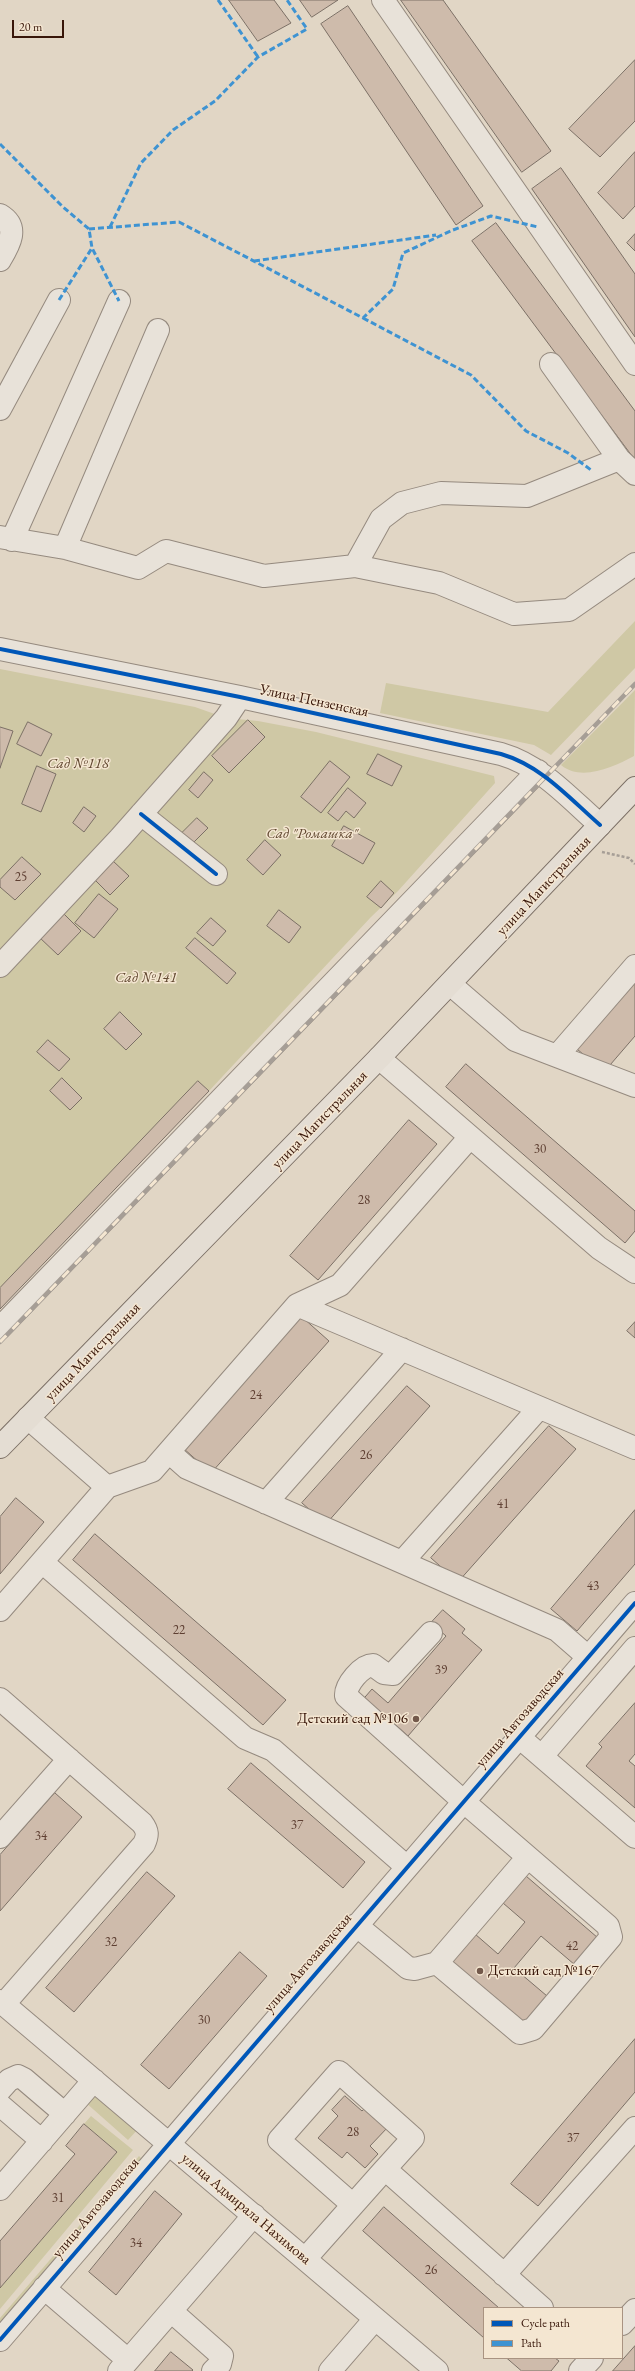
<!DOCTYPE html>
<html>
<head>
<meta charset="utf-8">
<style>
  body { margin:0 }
  #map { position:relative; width:635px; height:2371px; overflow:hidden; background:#e1d6c5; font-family:"EB Garamond",serif }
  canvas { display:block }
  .legend { position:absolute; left:483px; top:2307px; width:140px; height:52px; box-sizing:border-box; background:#f4e6d1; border:1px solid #a99381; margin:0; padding:5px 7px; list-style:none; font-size:12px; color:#381609 }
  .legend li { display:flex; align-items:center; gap:8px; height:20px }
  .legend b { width:20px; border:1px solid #a99381 }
  .scale { position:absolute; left:12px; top:20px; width:52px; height:18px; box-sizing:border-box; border:2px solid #381609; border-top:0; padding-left:5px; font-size:12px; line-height:14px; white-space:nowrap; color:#381609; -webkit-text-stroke:3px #f4e6d1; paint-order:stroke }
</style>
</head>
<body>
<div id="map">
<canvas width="635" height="2371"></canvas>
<ul class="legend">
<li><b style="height:5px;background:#0057b8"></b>Cycle path</li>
<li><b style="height:5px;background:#3e93d2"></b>Path</li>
</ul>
<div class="scale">20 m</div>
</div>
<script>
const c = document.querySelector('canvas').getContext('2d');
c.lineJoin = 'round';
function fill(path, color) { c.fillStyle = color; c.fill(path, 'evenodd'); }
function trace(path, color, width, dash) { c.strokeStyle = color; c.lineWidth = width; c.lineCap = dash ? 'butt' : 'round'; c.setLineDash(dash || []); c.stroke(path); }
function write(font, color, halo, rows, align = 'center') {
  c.font = font + ' "EB Garamond",serif'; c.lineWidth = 3; c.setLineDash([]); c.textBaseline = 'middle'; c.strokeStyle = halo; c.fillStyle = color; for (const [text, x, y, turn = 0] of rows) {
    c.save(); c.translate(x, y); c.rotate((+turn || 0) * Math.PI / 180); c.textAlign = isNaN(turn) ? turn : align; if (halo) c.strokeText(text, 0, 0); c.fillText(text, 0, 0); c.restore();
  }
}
fill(new Path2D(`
  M 635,621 L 635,668 L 551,755 L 534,745 L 380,713 L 386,683 L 548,712 Z
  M 0,669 L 195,707 L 226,718 L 258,721 L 316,732 L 494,776 L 495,783 L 398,891 L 371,917 L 209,1091 L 198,1081 L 0,1288 Z
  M 635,690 L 634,756 C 614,767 581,782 561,765 Z
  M 97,2096 L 139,2128 L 128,2140 L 85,2102 Z
  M 91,2116 L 133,2150 L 0,2309 L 0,2288 L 117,2152 L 84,2124 Z
  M 139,2156 L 142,2159 L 0,2326 L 0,2318 Z`), '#cfc8a5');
const building = new Path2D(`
  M 229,0 L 274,0 L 291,23 L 258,41 Z
  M 300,0 L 338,0 L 312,17 Z
  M 401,0 L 443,0 L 551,151 L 522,172 Z
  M 348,6 L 483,206 L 456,225 L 321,24 Z
  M 635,60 L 635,121 L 600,157 L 569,129 Z
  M 635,152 L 635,206 L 623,219 L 598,193 Z
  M 561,168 L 635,274 L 635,337 L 532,189 Z
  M 496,223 L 635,411 L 635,460 L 472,241 Z
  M 635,234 L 635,251 L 627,243 Z
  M 248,720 L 265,737 L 229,773 L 212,756 Z
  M 28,722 L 52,734 L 41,756 L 17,744 Z
  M 0,727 L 13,731 L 0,768 Z
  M 378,754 L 402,766 L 392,786 L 367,774 Z
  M 330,761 L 350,777 L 321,813 L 301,797 Z
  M 37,766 L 56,774 L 41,812 L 22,804 Z
  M 204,772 L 213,780 L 198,798 L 189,790 Z
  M 348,788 L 366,803 L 354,818 L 346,811 L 338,821 L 328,813 Z
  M 84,807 L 96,816 L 84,832 L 73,823 Z
  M 197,818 L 208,828 L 190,846 L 179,836 Z
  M 344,826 L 375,843 L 363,864 L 332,846 Z
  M 265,840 L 281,855 L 263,875 L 247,860 Z
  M 22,857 L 41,874 L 15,900 L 0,887 L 0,880 Z
  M 113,861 L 129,876 L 110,895 L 94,879 Z
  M 381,881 L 394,893 L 381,908 L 367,897 Z
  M 99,894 L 118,909 L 94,938 L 75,923 Z
  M 279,910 L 301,927 L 289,943 L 267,926 Z
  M 63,913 L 81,931 L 58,955 L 39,937 Z
  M 211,918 L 226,931 L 213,946 L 197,933 Z
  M 195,938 L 236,973 L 227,984 L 186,948 Z
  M 635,982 L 635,1036 L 604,1072 L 577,1049 Z
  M 120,1012 L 142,1034 L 126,1050 L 104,1029 Z
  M 48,1040 L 70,1059 L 59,1071 L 37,1052 Z
  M 466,1064 L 635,1211 L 635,1231 L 625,1243 L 446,1087 Z
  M 62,1078 L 82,1098 L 70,1110 L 50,1091 Z
  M 198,1081 L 209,1091 L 0,1309 L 0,1288 Z
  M 409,1120 L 437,1144 L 318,1280 L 290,1256 Z
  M 302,1317 L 329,1341 L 211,1473 L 183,1448 Z
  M 635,1322 L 635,1338 L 627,1331 Z
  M 407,1386 L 430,1406 L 326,1524 L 302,1503 Z
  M 549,1426 L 576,1449 L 458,1582 L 431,1558 Z
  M 16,1498 L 44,1522 L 0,1574 L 0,1517 Z
  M 635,1510 L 635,1564 L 577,1631 L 551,1609 Z
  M 95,1534 L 286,1700 L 263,1725 L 73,1560 Z
  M 443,1610 L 465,1629 L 462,1633 L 482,1650 L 408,1736 L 388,1718 L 382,1724 L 359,1704 L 372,1689 L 388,1703 L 446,1636 L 431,1623 Z
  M 635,1703 L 635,1754 L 629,1761 L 635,1766 L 635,1808 L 586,1766 L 602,1747 L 599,1744 Z
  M 251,1763 L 365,1862 L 343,1888 L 228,1789 Z
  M 55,1793 L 82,1817 L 0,1911 L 0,1855 Z
  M 147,1872 L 175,1896 L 74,2012 L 46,1988 Z
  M 526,1876 L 598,1938 L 575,1965 L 541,1936 L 514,1968 L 547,1996 L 523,2024 L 451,1962 L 475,1934 L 498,1954 L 525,1922 L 503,1903 Z
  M 240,1952 L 267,1976 L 169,2089 L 141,2065 Z
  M 635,2039 L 635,2092 L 538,2206 L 511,2184 Z
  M 345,2096 L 362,2111 L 366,2107 L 388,2127 L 370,2146 L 378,2154 L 365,2168 L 347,2152 L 342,2158 L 318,2138 L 338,2116 L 332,2110 Z
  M 84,2124 L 117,2152 L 0,2288 L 0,2241 L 75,2154 L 66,2146 Z
  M 155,2191 L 182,2214 L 116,2295 L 89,2272 Z
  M 384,2207 L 499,2308 L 484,2308 L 484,2338 L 363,2231 Z
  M 635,2346 L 635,2371 L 613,2371 Z
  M 171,2352 L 193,2370 L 192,2371 L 155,2371 Z
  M 507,2358 L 555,2358 L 559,2361 L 551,2371 L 522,2371 Z`);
fill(building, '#cebbab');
trace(building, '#7c7066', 1);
const minor = new Path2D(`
  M 383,0 L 635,364
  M 0,215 C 20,227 9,245 0,260
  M 551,364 L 619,459
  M 0,409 L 59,300
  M 0,537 L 65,548 L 138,568 L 166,551 L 264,576 L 355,566 L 439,583 L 514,614 L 569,610 L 635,564
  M 12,540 L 119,301
  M 65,548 L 158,330
  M 355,566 L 381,519 L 402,503 L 441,493 L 527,496 L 619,459 L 635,474
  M 0,649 L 240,697 L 501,754 C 542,766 569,798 600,825
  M 141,814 L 216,874
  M 0,966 L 120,838 L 226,718 L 240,697
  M 450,984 L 515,1040 L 635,1086
  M 557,1056 L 635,966
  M 379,1058 L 599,1248 L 635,1272
  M 297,1305 L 635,1448
  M 0,1328 L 538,771
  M 28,1418 L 107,1487
  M 169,1452 L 187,1468 L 557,1630 L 588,1657
  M 266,1503 L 402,1349
  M 42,1562 L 245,1738 L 273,1750 L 407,1867
  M 402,1562 L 539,1408
  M 0,1610 L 107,1487 L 152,1471 L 297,1305 L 340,1285 L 470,1137
  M 0,1699 L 142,1823 C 148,1831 148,1835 144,1844 L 4,2004
  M 519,1737 L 635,1837
  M 542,1756 L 635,1648
  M 0,1837 L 69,1759
  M 356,1925 L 408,1968 L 415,1969 L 437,1963 L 520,2033 L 533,2029 L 611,1937 L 608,1926 L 463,1801 L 346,1696 C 345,1685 362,1665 373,1665 L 384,1673 L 393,1674 L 431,1633
  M 437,1963 L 528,1857
  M 0,2001 L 437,2371
  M 0,2090 L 9,2080 L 18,2076 L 24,2079 L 65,2114
  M 0,2105 L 42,2141
  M 0,2189 L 94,2080
  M 353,2205 L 279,2140 L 339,2072 L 413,2138 L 385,2169
  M 305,2259 L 385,2169 L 542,2308
  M 504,2275 L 635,2128
  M 44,2288 L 128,2360
  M 171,2311 L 222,2356 L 220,2364 L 213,2371
  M 622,2324 L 635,2310
  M 0,2340 L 635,1603
  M 119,2371 L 254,2215
  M 330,2371 L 375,2319
  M 580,2371 L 592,2358`);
const major = new Path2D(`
  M 0,1447 L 379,1058 L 635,788`);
trace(minor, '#958a7f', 24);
trace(major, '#7c7066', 24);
trace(new Path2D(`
  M 602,852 L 629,858 L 635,864`), '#a69e96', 2.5, [3, 2]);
trace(minor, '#e8e2d9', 22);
trace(major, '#e4ddd3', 22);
const rail = new Path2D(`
  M 0,1342 L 635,684`);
trace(rail, '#a69e96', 4.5);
trace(rail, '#f4e6d1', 3, [9]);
trace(new Path2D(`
  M 218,0 L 258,57
  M 0,144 L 63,207 L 89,229 L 92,248 L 119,301
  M 110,227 L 141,163 L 173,130 L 215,101 L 258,57 L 307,29 L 287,0
  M 89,229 L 179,222 L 363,318 L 393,289 L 403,253 L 453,230 L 491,216 L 538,227
  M 254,261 L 436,235
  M 59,300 L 92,248
  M 363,318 L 471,375 L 526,431 L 568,453 L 591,470`), '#3e93d2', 3, [6, 3]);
trace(new Path2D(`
  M 0,649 L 240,697 L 501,754 C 542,766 569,798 600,825
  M 141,814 L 216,874
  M 0,2340 L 635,1603`), '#0057b8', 4);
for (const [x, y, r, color] of [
  [416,1719,4,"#73594b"],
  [480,1971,4,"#73594b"]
]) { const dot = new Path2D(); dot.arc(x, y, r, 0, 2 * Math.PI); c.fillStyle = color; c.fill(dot); trace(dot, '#f4e6d1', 1.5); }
write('13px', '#5e3f32', null, [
  ["25",21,877],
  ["30",540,1149],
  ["28",364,1200],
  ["24",256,1395],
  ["26",366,1455],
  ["41",503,1504],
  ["43",593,1586],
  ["22",179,1630],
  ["39",441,1670],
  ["37",297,1825],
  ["34",41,1836],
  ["32",111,1942],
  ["42",572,1946],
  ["30",204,2020],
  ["28",353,2132],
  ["37",573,2138],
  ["31",58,2198],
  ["34",136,2243],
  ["26",431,2270]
]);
write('15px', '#381609', '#f4e6d1', [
  ["Улица Пензенская",314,701,12],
  ["улица Магистральная",544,886,-47],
  ["улица Магистральная",320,1120,-46],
  ["улица Магистральная",93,1352,-46],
  ["улица Автозаводская",520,1718,-49],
  ["улица Автозаводская",308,1963,-49],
  ["улица Автозаводская",96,2208,-50],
  ["улица Адмирала Нахимова",246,2209,40]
]);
write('italic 15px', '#614830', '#f4e6d1', [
  ["Сад №118",78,764],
  ["Сад \"Ромашка\"",312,834],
  ["Сад №141",146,978]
]);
write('15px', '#381609', '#f4e6d1', [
  ["Детский сад №106",408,1719],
  ["Детский сад №167",488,1971,"left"]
], 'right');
</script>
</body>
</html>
